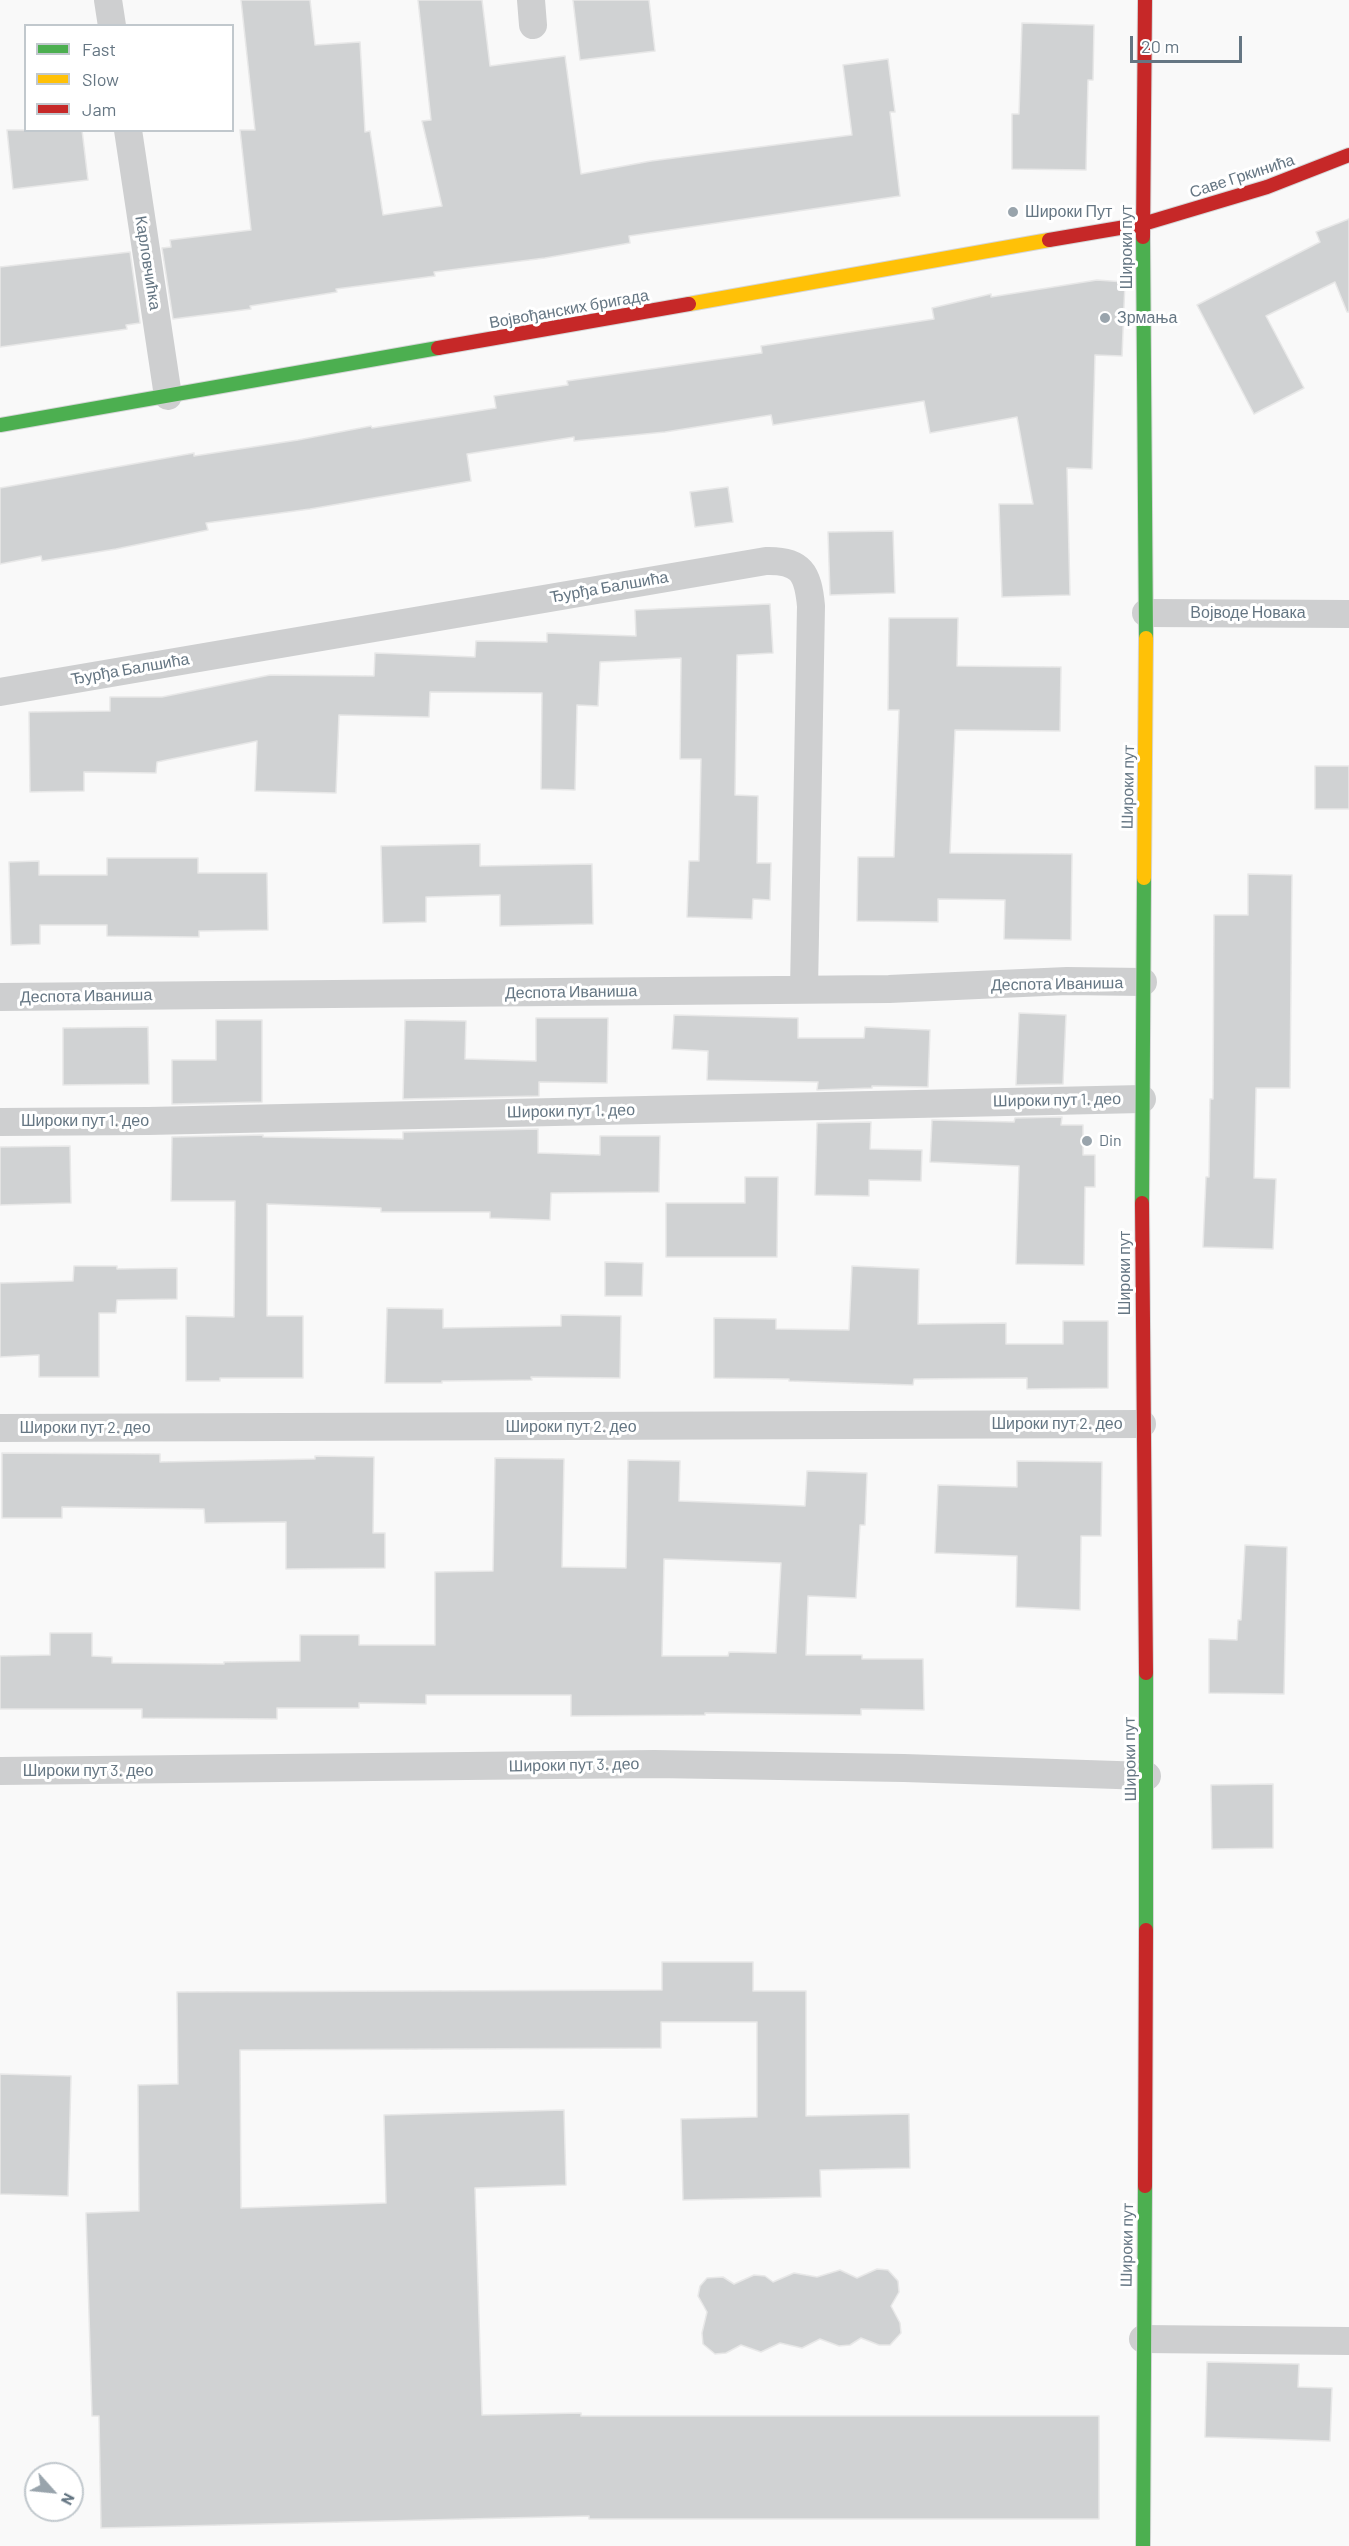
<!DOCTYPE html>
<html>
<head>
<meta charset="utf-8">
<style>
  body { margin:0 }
  #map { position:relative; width:1349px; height:2546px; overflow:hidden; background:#f9f9f9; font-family:Barlow,sans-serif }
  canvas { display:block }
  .legend { position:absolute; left:24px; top:24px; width:210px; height:108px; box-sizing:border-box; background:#fff; border:2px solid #c1c8cd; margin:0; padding:8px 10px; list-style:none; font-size:18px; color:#657683 }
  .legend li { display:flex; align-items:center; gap:12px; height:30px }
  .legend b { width:30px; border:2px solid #c1c8cd }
  .north { position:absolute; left:24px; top:2462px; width:60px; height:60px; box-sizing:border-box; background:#fff; border:2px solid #c1c8cd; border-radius:50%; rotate:117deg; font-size:16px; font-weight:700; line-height:24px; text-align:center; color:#657683 }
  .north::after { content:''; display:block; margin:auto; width:21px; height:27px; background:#99a4ac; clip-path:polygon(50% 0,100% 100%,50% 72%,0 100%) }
  .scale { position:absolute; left:1130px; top:36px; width:112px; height:27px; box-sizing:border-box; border:3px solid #657683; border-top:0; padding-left:8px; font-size:18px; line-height:21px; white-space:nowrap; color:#657683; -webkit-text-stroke:4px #fff; paint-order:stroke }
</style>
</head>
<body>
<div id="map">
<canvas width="1349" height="2546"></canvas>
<ul class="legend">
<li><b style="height:8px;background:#4caf50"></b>Fast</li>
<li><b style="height:8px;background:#ffc107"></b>Slow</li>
<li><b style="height:8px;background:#c62828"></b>Jam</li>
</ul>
<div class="north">N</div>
<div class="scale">20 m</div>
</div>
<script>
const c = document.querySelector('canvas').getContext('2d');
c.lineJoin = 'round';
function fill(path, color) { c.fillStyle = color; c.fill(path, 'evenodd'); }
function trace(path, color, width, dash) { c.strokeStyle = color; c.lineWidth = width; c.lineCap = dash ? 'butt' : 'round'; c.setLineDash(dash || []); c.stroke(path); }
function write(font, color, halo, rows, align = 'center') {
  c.font = font + ' Barlow,sans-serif'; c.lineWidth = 6; c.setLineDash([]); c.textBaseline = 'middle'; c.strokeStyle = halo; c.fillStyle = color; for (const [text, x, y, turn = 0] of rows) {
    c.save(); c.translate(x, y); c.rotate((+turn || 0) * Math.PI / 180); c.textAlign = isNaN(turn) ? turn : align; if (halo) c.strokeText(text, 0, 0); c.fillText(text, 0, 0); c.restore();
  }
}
const building = new Path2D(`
  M 241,0 L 310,0 L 315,45 L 360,42 L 365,132 L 370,131 L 383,215 L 442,206 L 422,121 L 431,120 L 418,0 L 482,0 L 490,66 L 565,56 L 581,174 L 651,161 L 852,135 L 843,65 L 888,59 L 895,112 L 890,112 L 900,196 L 629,236 L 630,243 L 545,258 L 434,272 L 435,276 L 336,289 L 337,292 L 250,306 L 251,309 L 173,319 L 162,248 L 171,247 L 170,240 L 251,230 L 240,130 L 255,130 Z
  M 573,0 L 649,0 L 655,51 L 580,60 Z
  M 1022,23 L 1094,25 L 1093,80 L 1088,80 L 1086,170 L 1012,169 L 1012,114 L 1019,114 Z
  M 7,130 L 82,130 L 88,180 L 13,189 Z
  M 1349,219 L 1349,312 L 1347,312 L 1335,282 L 1266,316 L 1304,388 L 1254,414 L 1197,305 L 1320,242 L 1316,232 Z
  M 130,252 L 140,323 L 126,325 L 127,329 L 0,347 L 0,267 Z
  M 1097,280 L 1125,282 L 1122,356 L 1095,355 L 1092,469 L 1067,468 L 1070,595 L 1002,597 L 999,504 L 1033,504 L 1017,417 L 930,433 L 924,401 L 773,425 L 771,415 L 665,432 L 574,441 L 574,437 L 467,454 L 471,481 L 310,509 L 206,523 L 208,530 L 116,549 L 42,561 L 41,556 L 0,564 L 0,488 L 194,453 L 194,456 L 298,440 L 371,426 L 372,428 L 496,408 L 494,396 L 568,385 L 567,381 L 762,353 L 761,346 L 934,319 L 932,308 L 991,294 L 991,297 Z
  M 728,487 L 733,522 L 695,527 L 690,492 Z
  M 893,531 L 895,593 L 830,595 L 828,532 Z
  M 770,604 L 773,653 L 737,655 L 735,795 L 758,796 L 757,863 L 771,863 L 770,900 L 753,899 L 752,919 L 687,917 L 689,861 L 699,861 L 701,759 L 680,759 L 681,658 L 600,662 L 598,706 L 577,705 L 575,790 L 541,789 L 542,693 L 430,692 L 429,717 L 339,715 L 336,793 L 255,791 L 257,741 L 157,762 L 156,773 L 84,772 L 84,791 L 30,792 L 29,712 L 110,711 L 110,697 L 162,697 L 270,675 L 374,676 L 375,653 L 475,657 L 476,641 L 547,642 L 547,633 L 636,636 L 635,610 Z
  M 889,618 L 958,618 L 957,666 L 1061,667 L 1060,731 L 955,730 L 950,853 L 1072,854 L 1071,940 L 1004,939 L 1005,900 L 938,899 L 938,922 L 857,921 L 858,857 L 894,857 L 899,710 L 888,710 Z
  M 1315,766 L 1349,766 L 1349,809 L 1315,809 Z
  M 480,844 L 480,866 L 592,864 L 593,924 L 500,926 L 500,895 L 426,897 L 426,922 L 383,923 L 381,846 Z
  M 107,858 L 198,858 L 198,873 L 267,873 L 268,930 L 199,931 L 199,937 L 107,936 L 107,925 L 40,925 L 40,944 L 11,945 L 9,862 L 39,861 L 39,875 L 107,875 Z
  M 1248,874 L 1292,875 L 1290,1088 L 1256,1088 L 1254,1178 L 1276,1179 L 1273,1249 L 1203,1247 L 1206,1177 L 1209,1177 L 1210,1099 L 1213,1099 L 1214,915 L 1248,915 Z
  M 1019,1013 L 1066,1015 L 1063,1084 L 1016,1085 Z
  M 674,1015 L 798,1018 L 798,1038 L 864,1038 L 865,1027 L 930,1030 L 928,1087 L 872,1086 L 872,1088 L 817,1090 L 818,1082 L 707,1080 L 708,1051 L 672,1049 Z
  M 536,1018 L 608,1018 L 607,1083 L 539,1082 L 539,1096 L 403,1099 L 405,1020 L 466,1021 L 465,1059 L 536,1061 Z
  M 216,1020 L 262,1020 L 262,1102 L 172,1104 L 172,1060 L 216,1060 Z
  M 148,1027 L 149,1084 L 63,1085 L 63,1028 Z
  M 1062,1117 L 1061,1125 L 1083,1125 L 1083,1155 L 1095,1155 L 1095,1187 L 1085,1187 L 1084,1265 L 1016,1264 L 1019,1166 L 930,1162 L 932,1120 L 1014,1122 L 1015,1118 Z
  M 871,1122 L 870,1149 L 922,1150 L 921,1181 L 869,1180 L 869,1196 L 815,1195 L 817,1123 Z
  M 538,1129 L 538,1153 L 600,1155 L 600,1136 L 660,1136 L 659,1192 L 551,1193 L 550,1220 L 490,1218 L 490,1212 L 381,1212 L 381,1208 L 267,1204 L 267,1316 L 303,1316 L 303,1378 L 220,1378 L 220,1381 L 186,1381 L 186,1316 L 234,1317 L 235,1201 L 171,1201 L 172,1137 L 263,1135 L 263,1137 L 403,1139 L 403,1132 Z
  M 70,1146 L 71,1203 L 0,1205 L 0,1147 Z
  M 745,1177 L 778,1177 L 777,1257 L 666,1257 L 666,1203 L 745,1203 Z
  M 605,1262 L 643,1263 L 642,1296 L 605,1296 Z
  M 74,1266 L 117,1266 L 117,1269 L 177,1268 L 177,1299 L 117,1300 L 116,1313 L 99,1313 L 99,1377 L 39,1377 L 39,1355 L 0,1357 L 0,1283 L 73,1281 Z
  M 852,1266 L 919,1269 L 918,1324 L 1006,1323 L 1006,1344 L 1063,1344 L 1063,1321 L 1108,1321 L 1108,1388 L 1027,1389 L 1027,1378 L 914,1379 L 913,1385 L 789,1381 L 789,1379 L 714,1378 L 714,1318 L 776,1319 L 776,1329 L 849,1330 Z
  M 387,1308 L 443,1309 L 443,1328 L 561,1326 L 561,1315 L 621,1316 L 620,1378 L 531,1377 L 532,1380 L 442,1381 L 442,1383 L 385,1383 Z
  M 2,1453 L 160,1454 L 160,1462 L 315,1459 L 315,1456 L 374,1457 L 373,1533 L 385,1533 L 385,1568 L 286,1569 L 286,1522 L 205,1523 L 204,1509 L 62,1507 L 62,1518 L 2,1518 Z
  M 495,1458 L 564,1459 L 562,1567 L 626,1568 L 628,1460 L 680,1461 L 679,1501 L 805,1506 L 807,1471 L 867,1473 L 865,1525 L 860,1525 L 856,1598 L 808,1596 L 806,1655 L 862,1655 L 862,1659 L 923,1659 L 924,1710 L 861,1709 L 861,1715 L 705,1713 L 705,1715 L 571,1716 L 571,1695 L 426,1695 L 426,1704 L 359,1703 L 359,1708 L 277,1708 L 277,1719 L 142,1718 L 142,1709 L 0,1709 L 0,1656 L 50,1655 L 50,1633 L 92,1633 L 92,1656 L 112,1657 L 112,1663 L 224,1664 L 224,1662 L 300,1661 L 300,1635 L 359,1635 L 359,1645 L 435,1645 L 435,1572 L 493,1571 ZM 664,1559 L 781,1563 L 776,1653 L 729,1652 L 728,1656 L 662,1656 Z
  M 1017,1461 L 1102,1462 L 1101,1536 L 1081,1536 L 1080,1610 L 1016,1607 L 1017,1556 L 935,1553 L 938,1485 L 1017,1487 Z
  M 1245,1545 L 1287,1547 L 1284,1694 L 1209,1693 L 1209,1639 L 1237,1640 L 1238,1620 L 1241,1620 Z
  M 1273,1784 L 1273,1848 L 1212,1849 L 1211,1785 Z
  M 662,1962 L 753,1962 L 753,1991 L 806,1991 L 806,2116 L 909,2114 L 910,2168 L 820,2170 L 821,2197 L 683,2200 L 681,2119 L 757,2117 L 757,2022 L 661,2022 L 661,2048 L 240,2050 L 241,2208 L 386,2203 L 384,2115 L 564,2110 L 566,2185 L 475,2188 L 482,2415 L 581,2413 L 581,2416 L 1099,2416 L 1099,2519 L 589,2519 L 589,2516 L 101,2528 L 99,2416 L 92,2416 L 86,2213 L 139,2211 L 138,2085 L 178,2084 L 177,1992 L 662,1990 Z
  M 0,2074 L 71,2076 L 68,2196 L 0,2194 Z
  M 877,2269 L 888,2270 L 898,2281 L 899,2292 L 891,2306 L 900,2323 L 901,2333 L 890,2345 L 879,2345 L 861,2338 L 850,2345 L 839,2346 L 820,2339 L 802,2348 L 780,2343 L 761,2352 L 741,2345 L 726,2353 L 715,2354 L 703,2344 L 702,2333 L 707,2312 L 698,2296 L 700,2286 L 707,2278 L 723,2277 L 734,2284 L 754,2275 L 765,2276 L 773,2282 L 794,2273 L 817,2277 L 840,2270 L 857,2278 Z
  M 1207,2362 L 1299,2364 L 1298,2387 L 1332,2388 L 1330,2441 L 1205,2437 Z`);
fill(building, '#d0d2d3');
trace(building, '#e8e8e8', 1.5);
const fast = new Path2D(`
  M 1143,237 L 1146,638
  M 0,425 L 438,348
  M 1142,1203 L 1144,878
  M 1146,1673 L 1146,1930
  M 1143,2546 L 1145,2186`);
const slow = new Path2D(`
  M 689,304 L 1049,240
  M 1144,878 L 1146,638`);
const jam = new Path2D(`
  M 1143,237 L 1145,0
  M 1049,240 L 1143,224 L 1267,187 L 1349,155
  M 438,348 L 689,304
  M 1142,1203 L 1146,1673
  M 1145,2186 L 1146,1930`);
trace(fast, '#d5d6d7', 16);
trace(slow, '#d5d6d7', 16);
trace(jam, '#d5d6d7', 16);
trace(new Path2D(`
  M 108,0 L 112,26
  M 531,0 L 533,25
  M 128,130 L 168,396
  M 1146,613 L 1349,614
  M 0,692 L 766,561 C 801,560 808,573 811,606 L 804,989
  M 0,997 L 889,989 L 1067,981 L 1143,982
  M 0,1122 L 148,1121 L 1142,1099
  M 0,1428 L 1142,1424
  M 0,1771 L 654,1764 L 904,1768 L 1147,1776
  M 1143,2339 L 1349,2341`), '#cecfd0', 28);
trace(fast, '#4caf50', 14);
trace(slow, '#ffc107', 14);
trace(jam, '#c62828', 14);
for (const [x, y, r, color] of [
  [1013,212,6,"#99a4ac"],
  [1105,318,6,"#99a4ac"],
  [1087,1141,6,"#99a4ac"]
]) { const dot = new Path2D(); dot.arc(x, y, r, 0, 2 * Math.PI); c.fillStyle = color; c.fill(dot); trace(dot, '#fff', 2); }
write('16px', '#657683', '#fff', [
  ["Саве Гркинића",1242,176,-18],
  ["Широки пут",1127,247,-90],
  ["Карловчићка",148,263,81],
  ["Војвођанских бригада",569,309,-10],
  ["Ђурђа Балшића",609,587,-10],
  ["Војводе Новака",1248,613],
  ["Ђурђа Балшића",130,669,-10],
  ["Широки пут",1128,787,-89],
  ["Деспота Иваниша",1057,984,-1],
  ["Деспота Иваниша",571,992,-1],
  ["Деспота Иваниша",86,996,-1],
  ["Широки пут 1. део",1057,1100,-1],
  ["Широки пут 1. део",571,1111,-1],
  ["Широки пут 1. део",85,1121],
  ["Широки пут",1125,1273,-90],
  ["Широки пут 2. део",1057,1424],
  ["Широки пут 2. део",571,1427],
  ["Широки пут 2. део",85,1428],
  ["Широки пут",1130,1759,-91],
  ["Широки пут 3. део",574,1765,-1],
  ["Широки пут 3. део",88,1771],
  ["Широки пут",1127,2245,-89]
]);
write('16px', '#657683', '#fff', [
  ["Широки Пут",1025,212],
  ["Зрмања",1117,318],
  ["Din",1099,1141]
], 'left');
</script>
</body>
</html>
